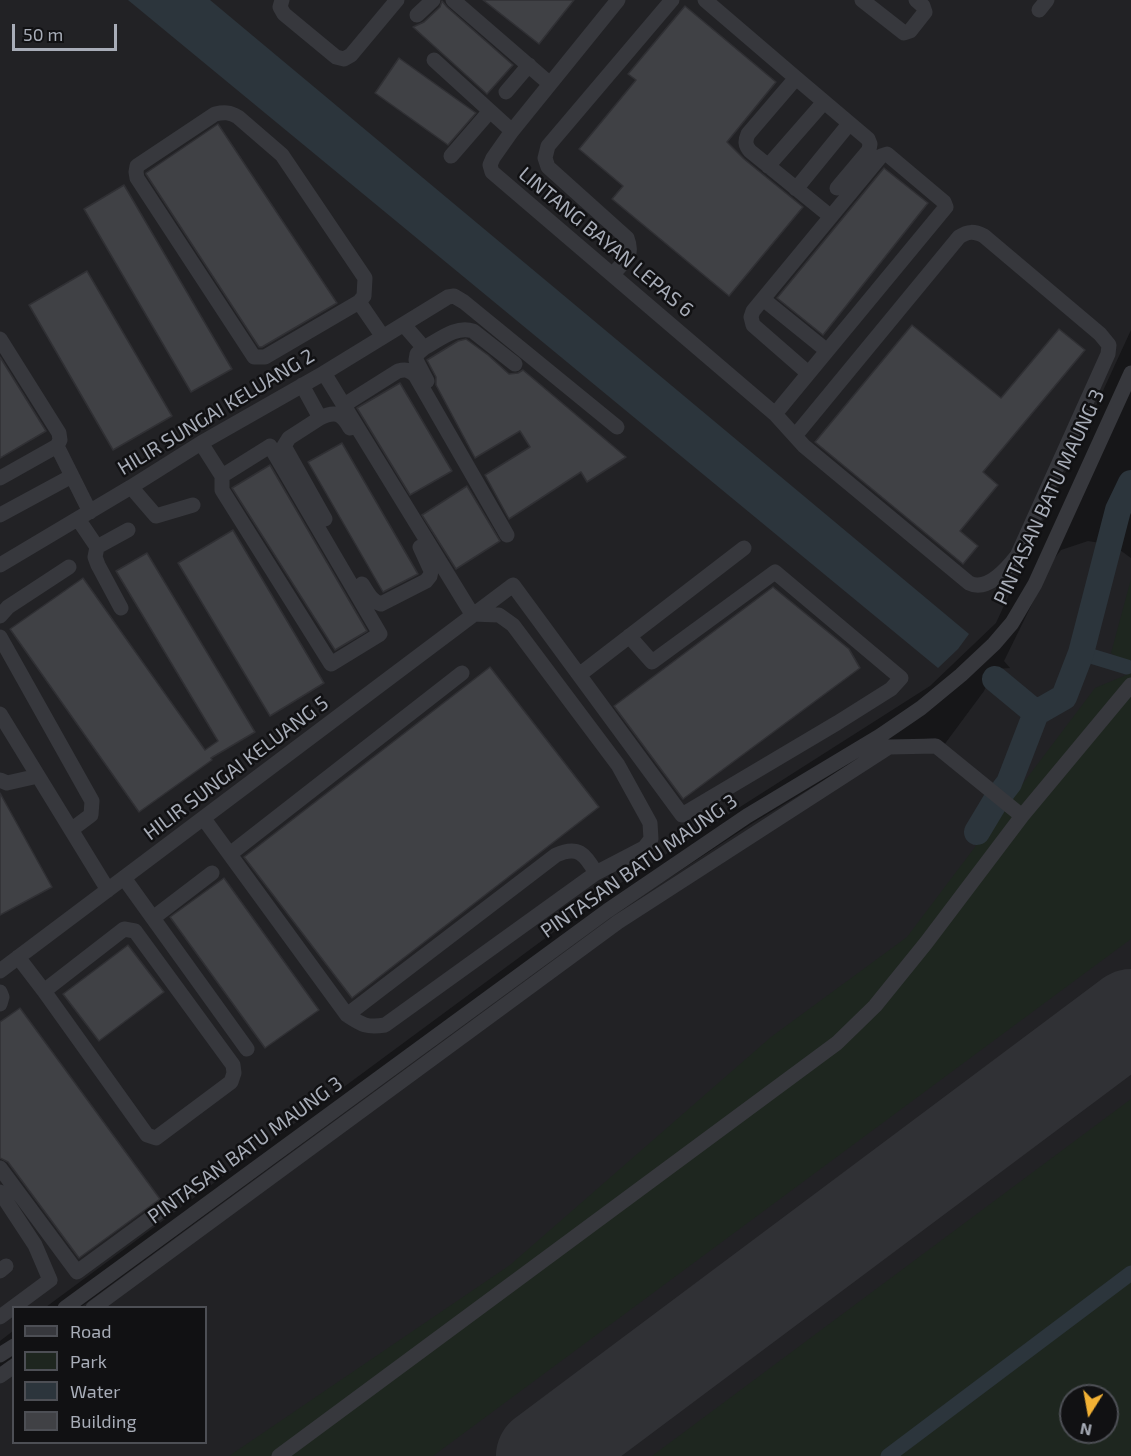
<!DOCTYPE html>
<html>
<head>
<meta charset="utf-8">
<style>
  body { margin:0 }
  #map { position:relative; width:1131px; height:1456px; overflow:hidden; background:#161618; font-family:"Exo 2",sans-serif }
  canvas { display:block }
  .legend { position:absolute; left:12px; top:1306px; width:195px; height:138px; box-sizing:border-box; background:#111113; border:2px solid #4d4f55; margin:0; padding:8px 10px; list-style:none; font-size:18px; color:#a8adb8 }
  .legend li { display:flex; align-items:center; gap:12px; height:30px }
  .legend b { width:30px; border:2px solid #4d4f55 }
  .north { position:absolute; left:1059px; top:1384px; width:60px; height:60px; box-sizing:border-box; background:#111113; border:2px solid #4d4f55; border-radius:50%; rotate:191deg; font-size:16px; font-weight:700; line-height:24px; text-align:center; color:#a8adb8 }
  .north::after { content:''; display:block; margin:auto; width:21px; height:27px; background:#f2b134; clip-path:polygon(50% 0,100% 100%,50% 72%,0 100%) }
  .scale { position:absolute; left:12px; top:24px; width:105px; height:27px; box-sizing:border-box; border:3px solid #a8adb8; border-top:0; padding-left:8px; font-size:18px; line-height:21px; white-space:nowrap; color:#a8adb8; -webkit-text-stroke:4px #111113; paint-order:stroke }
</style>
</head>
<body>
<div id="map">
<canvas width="1131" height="1456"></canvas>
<ul class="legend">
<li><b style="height:8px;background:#37383d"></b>Road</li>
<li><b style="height:16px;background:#1e261f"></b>Park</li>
<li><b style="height:16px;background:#2c353c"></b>Water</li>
<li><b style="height:16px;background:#404145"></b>Building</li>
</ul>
<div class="north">N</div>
<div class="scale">50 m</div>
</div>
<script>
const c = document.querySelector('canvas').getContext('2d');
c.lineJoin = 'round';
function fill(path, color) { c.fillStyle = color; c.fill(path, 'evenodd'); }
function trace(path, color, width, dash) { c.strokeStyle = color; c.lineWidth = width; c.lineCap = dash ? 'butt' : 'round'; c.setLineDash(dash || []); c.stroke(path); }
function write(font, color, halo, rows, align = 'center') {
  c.font = font + ' "Exo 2",sans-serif'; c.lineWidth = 5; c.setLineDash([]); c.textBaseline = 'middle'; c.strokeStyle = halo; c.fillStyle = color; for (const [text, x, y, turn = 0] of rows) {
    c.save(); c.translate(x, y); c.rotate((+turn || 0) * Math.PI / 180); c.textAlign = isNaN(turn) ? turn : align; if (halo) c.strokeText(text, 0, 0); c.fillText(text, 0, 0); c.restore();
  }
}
fill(new Path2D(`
  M 0,0 L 1131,0 L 1131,330 L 996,623 L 930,686 L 616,886 L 46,1307 L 14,1308 L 13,1331 L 0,1341 Z
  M 1088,541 L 1113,545 L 1131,558 L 1131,1456 L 0,1456 L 0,1367 L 13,1357 L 14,1442 L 206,1442 L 206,1308 L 81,1307 L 614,914 L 753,823 L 887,742 L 935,738 L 944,745 L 984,691 L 994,669 L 1010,668 L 1004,661 L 1054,559 L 1061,550 ZM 1071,1396 L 1107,1396 L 1107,1432 L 1071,1432 Z`), '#222225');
fill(new Path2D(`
  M 1131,579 L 1131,668 L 1127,667 L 1121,659 L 1111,653 Z
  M 1131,673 L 1131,939 L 433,1456 L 229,1456 L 510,1265 L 771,1037 L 907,937 L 1095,688 Z
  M 1131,1099 L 1131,1456 L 652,1456 ZM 1071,1396 L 1107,1396 L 1107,1432 L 1071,1432 Z`), '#1e261f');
fill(new Path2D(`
  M 128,0 L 210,0 L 969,634 L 958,649 L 938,668 Z`), '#2c353c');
trace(new Path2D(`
  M 1081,653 L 1127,667
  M 888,1456 L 1131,1273`), '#2c353c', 15);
trace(new Path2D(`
  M 995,679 L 1036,713
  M 1002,792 L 1009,783 L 1036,713 L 1064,697 L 1081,653 L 1118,510 L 1131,483
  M 977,832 L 995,802`), '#2c353c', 26);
trace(new Path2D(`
  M 543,1456 L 1131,1016`), '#303135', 94);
const building = new Path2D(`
  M 483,0 L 574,0 L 539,44 Z
  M 442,1 L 447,7 L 513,65 L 487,94 L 413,27 L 424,22 L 440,7 Z
  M 685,6 L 776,82 L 727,142 L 744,159 L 803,207 L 729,296 L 612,199 L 623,186 L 579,149 L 636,80 L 628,74 Z
  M 399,58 L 476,113 L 448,145 L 375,93 Z
  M 218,124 L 337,303 L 262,347 L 259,347 L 146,174 L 146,173 Z
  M 884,168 L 928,203 L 823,335 L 777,298 Z
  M 124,185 L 232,369 L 191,392 L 84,209 Z
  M 87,271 L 172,416 L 113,450 L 29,305 Z
  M 912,325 L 1001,398 L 1059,329 L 1085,350 L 983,472 L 998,485 L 960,531 L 978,546 L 963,564 L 815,442 Z
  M 466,339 L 488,355 L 509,374 L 518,373 L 523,370 L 626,457 L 587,482 L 581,472 L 509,519 L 485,475 L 530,447 L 520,431 L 475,458 L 436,385 L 436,377 L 427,360 L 458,341 Z
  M 0,357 L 46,431 L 0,458 Z
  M 400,383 L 452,471 L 410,495 L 357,408 Z
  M 342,443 L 418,574 L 383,592 L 308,462 Z
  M 270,465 L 367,631 L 335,650 L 232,488 Z
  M 467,486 L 500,541 L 456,569 L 422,515 Z
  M 233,530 L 324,683 L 270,716 L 178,563 Z
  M 147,553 L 255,732 L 211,758 L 212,760 L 139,812 L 10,629 L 83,578 L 205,750 L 218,741 L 116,571 Z
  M 773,587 L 849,649 L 860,668 L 683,799 L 614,706 Z
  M 490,667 L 599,807 L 352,998 L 244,857 Z
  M 0,793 L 52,887 L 0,915 Z
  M 224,878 L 319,1010 L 265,1048 L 170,917 Z
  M 128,945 L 164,992 L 99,1041 L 63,994 Z
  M 20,1008 L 160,1199 L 79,1258 L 8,1162 L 0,1158 L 0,1022 Z`);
fill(building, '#404145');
trace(building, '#303034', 1.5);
trace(new Path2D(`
  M 282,0 L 280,7 L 284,14 L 336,57 L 344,59 L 351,55 L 397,0
  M 453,0 L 550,84
  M 618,0 L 512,131 L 493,158 L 490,165 L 492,172 L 775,414 L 804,446 L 969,583 C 987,592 1006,570 1017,556 L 1108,354 L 1109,345 L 1100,334 L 984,236 C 974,231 968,231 959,237 L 795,436
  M 705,0 L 796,78
  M 862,0 L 904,33 L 910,31 L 925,12 L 923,6 L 916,0
  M 1039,10 L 1047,0
  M 417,15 L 433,0
  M 434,60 L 512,131
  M 506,92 L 529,65
  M 451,156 L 490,111
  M 768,166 L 824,102
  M 796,189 L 849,124
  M 830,216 L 750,151 C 745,145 745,141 748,134 L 796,78 L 868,139 L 870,144 L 869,150 L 837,188
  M 613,274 C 625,260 634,256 627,238 L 548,167 L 545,158 L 548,146 L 672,0
  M 763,299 L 826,350
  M 359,302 L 265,357 L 254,357 L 137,178 L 136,172 L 137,166 L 215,114 C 224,112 230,112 238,117 L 282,155 L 365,278 L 364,296 L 359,302 L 383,337
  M 404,325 L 424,348 C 439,340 456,325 473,331 L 515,364
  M 0,339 L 59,433 L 60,440 L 57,446 L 90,512
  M 424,348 L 417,354 L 416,360 L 427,381
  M 302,385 L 320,418 L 289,438 L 284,446 L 325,519
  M 344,405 L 398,371 C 406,369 409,370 415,375 L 507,535
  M 775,414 L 946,207 L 944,202 L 887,154 L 881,156 L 753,311 L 751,317 L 753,325 L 808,373
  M 320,418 C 336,410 342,414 350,428
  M 201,443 L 222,476 L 222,490 L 331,664 L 380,634 L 270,446 L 222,476
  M 0,478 L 57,446
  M 131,487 L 156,516 L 193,505
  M 0,515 L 72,476
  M 78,519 L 97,547 L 95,557 L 98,565 L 121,608
  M 97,547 L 128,530
  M 0,565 L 131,487 L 201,443 L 324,373 L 448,297 L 454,296 L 464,302 L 617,427
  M 362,584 C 368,593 371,601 381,604 L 426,581 L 430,576 L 431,571 L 420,547
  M 0,616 L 8,607 L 69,567
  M 0,637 L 92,801 L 91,815 L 71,830
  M 579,675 L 744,548
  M 0,714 L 108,890
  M 0,780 L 7,783 L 38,776
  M 204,819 L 347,1015 C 362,1025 367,1028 385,1025 L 596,873 L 644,848 L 651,839 L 650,823 L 618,765 L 513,625 L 499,615 L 472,614 L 324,373
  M 230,854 L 462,673
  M 124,878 L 247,1049
  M 153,918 L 212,873
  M 18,957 L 44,991 L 124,929 L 135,931 L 233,1065 L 234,1073 L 231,1082 L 156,1138 L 147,1135 L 44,991
  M 0,971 L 513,585 L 682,815 L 837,723 L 891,689 L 901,678 L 775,572 L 652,662 L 629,636
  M 0,992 L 2,997 L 0,1004
  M 347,1015 L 556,855 C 578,845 585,854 596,873
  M 0,1168 L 77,1272 L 167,1206
  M 0,1192 L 35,1245 L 50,1280 L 0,1317
  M 0,1271 L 6,1266
  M 65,1308 L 607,911 L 747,816 L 880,736 L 921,708 L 961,675 L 994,644 L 1012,623 L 1035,584 L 1131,373
  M 93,1308 L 618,922 L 889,747 L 936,746 L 1022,816
  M 0,1355 L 14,1346
  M 0,1376 L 14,1366
  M 279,1456 L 837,1043 L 875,1006 L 926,943 L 1022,816 L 1131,685`), '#37383d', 15);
write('20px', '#a8adb8', '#111113', [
  ["LINTANG BAYAN LEPAS 6",606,242,40],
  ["HILIR SUNGAI KELUANG 2",216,412,-31],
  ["PINTASAN BATU MAUNG 3",1049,497,-65],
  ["HILIR SUNGAI KELUANG 5",236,768,-37],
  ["PINTASAN BATU MAUNG 3",639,866,-35],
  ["PINTASAN BATU MAUNG 3",245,1150,-36]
]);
</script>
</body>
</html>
